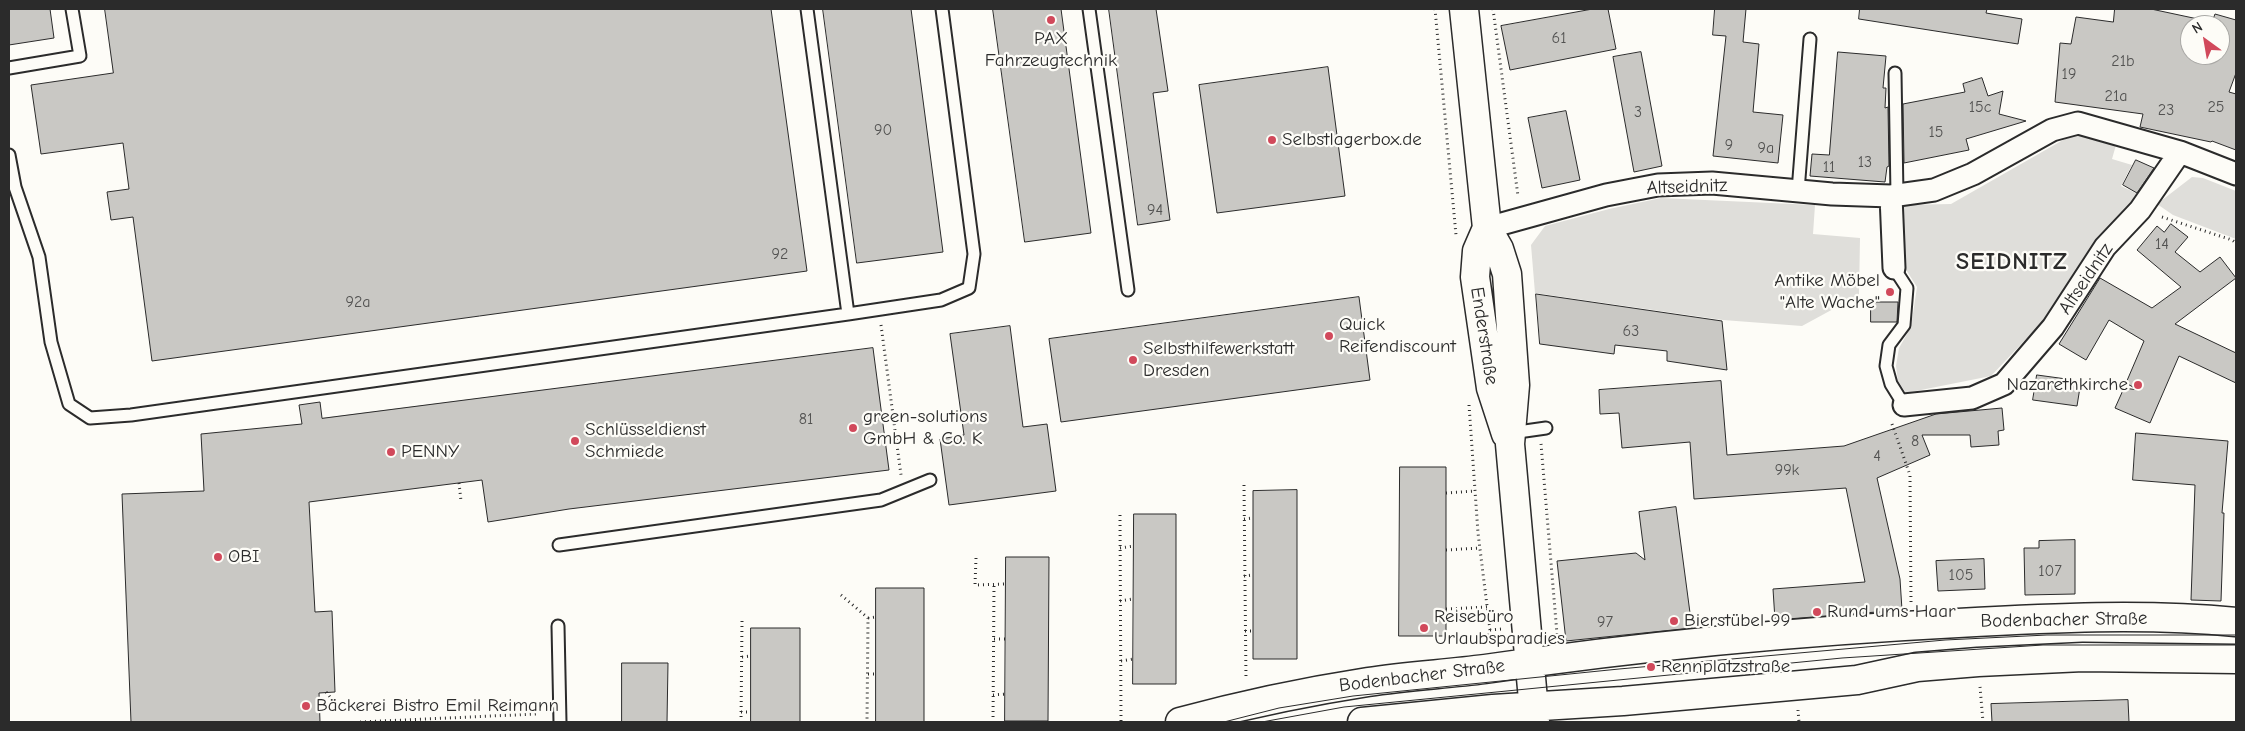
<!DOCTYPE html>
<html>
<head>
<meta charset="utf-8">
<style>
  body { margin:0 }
  #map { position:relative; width:2245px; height:731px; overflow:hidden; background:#fdfcf7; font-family:"Comic Neue",sans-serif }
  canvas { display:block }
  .frame { position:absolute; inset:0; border:10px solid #2b2b2b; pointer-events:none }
  .north { position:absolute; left:2180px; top:15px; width:50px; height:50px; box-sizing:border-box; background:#fdfcf7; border:1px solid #a9a8a5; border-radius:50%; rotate:328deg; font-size:14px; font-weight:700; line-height:20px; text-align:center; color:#2b2b2b }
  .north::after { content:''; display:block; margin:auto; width:18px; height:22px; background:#d1495b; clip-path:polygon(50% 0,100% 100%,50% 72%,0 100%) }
</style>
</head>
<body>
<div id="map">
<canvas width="2245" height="731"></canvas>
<div class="frame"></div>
<div class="north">N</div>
</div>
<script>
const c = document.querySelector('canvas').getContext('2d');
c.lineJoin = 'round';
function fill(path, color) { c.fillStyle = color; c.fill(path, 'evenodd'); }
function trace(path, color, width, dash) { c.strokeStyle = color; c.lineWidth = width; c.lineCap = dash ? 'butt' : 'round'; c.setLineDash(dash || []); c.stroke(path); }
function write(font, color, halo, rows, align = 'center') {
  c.font = font + ' "Comic Neue",sans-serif'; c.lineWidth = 4.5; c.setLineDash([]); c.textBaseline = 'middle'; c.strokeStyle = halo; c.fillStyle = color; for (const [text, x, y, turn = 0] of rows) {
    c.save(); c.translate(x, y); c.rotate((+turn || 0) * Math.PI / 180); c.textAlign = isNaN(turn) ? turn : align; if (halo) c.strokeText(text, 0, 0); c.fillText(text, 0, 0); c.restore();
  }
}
fill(new Path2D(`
  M 2077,135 L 2116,145 L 2112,159 L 2132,165 L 2121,186 L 2140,195 L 2099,244 L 2045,319 L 1991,376 L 1906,393 L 1898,381 L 1896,366 L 1899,348 L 1911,327 L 1917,287 L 1903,265 L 1900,205 L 1951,204 L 2063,140 Z
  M 2192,177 L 2203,178 L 2236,191 L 2236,239 L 2173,215 L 2157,204 Z
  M 1661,198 L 1815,205 L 1813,234 L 1860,238 L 1859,295 L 1802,326 L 1723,320 L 1535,293 L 1531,245 L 1545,226 L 1609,209 Z`), '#dfdeda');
const building = new Path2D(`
  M 9,9 L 50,9 L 54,38 L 9,45 Z
  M 105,9 L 771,9 L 807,271 L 152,361 L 133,217 L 111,220 L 107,192 L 129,189 L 123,143 L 41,154 L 31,85 L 113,73 Z
  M 823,9 L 911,9 L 943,252 L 857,263 Z
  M 993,9 L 1061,9 L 1091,233 L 1025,242 Z
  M 1109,9 L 1156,9 L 1168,91 L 1153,93 L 1170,220 L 1138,225 Z
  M 1593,9 L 1608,9 L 1616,49 L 1510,70 L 1501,26 Z
  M 1715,9 L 1746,9 L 1743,42 L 1759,44 L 1753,112 L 1783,115 L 1778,163 L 1713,156 L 1726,36 L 1713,35 Z
  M 1860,9 L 1987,9 L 1986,13 L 2022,19 L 2018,44 L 1859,19 Z
  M 2115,9 L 2151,9 L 2212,22 L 2215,14 L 2236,20 L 2236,73 L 2229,92 L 2236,94 L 2236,150 L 2212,141 L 2211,142 L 2140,127 L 2143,114 L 2055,102 L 2060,43 L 2071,44 L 2076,17 L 2113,22 ZM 2190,25 L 2220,25 L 2220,55 L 2190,55 Z
  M 1641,52 L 1662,166 L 1634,172 L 1613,57 Z
  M 1838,52 L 1886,56 L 1883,88 L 1886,88 L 1885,108 L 1888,107 L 1889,166 L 1887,167 L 1885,182 L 1810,176 L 1812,154 L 1829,155 Z
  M 1328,67 L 1345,196 L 1217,213 L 1199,85 Z
  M 1982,78 L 1988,96 L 2003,91 L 1999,114 L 2026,121 L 1966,139 L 1969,150 L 1904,163 L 1903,104 L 1965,92 L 1963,84 Z
  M 1566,111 L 1580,180 L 1542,188 L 1528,118 Z
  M 2136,160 L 2154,168 L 2137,193 L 2123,185 Z
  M 2171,224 L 2188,237 L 2175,252 L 2200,272 L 2220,257 L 2236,278 L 2175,324 L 2236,353 L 2236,383 L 2179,356 L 2150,423 L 2115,408 L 2124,388 L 2138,390 L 2126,383 L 2144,341 L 2109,320 L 2086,360 L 2059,344 L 2100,278 L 2152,308 L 2181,287 L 2137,250 L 2157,226 L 2164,232 Z
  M 1536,294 L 1722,321 L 1727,370 L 1667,361 L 1667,351 L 1615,345 L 1614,354 L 1540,344 Z
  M 1359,297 L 1370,380 L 1061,422 L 1049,339 Z
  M 1871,302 L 1898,302 L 1897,322 L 1871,322 Z
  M 1010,326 L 1023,427 L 1047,424 L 1056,491 L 949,505 L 940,439 L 964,435 L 950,334 Z
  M 873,348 L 889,470 L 569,509 L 488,522 L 482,480 L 309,502 L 315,612 L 332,611 L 335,692 L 319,693 L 320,722 L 131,722 L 122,494 L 204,491 L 201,434 L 302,424 L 299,405 L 320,402 L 322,418 Z
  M 2037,375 L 2081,381 L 2077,406 L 2033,400 Z
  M 1721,381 L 1727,455 L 1844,446 L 1936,414 L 2002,408 L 2004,430 L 1998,431 L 1999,445 L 1971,447 L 1970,435 L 1922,435 L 1930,455 L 1877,478 L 1900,579 L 1902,610 L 1775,620 L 1773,589 L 1865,582 L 1846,488 L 1694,499 L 1690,442 L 1622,448 L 1619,413 L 1600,414 L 1599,390 Z
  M 2136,433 L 2228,441 L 2222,513 L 2224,513 L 2221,601 L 2191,600 L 2195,485 L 2133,480 Z
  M 1400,467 L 1446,467 L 1446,636 L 1399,636 Z
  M 1297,490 L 1297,659 L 1253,659 L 1253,491 Z
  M 1676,507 L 1692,628 L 1566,641 L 1557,561 L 1636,553 L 1645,560 L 1639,512 Z
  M 1134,514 L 1176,514 L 1176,684 L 1133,684 Z
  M 2075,540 L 2075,594 L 2025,595 L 2024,548 L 2039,548 L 2039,541 Z
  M 1006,557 L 1049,557 L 1048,721 L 1005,721 Z
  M 1984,559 L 1985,589 L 1938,591 L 1936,561 Z
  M 876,588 L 924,588 L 924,722 L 876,722 Z
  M 751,628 L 800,628 L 800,722 L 751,722 Z
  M 622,663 L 668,663 L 667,722 L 622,722 Z
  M 2128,700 L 2129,722 L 1992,722 L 1991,704 Z`);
fill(building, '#c9c8c4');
trace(building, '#2b2b2b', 1);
const lane = new Path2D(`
  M 1089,9 L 1128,290
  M 9,68 L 80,56 L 72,9
  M 1895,73 L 1897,195
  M 9,155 L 15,187 L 39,257 L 51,342 L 69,404 L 90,418 L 131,415 L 848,314 L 807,9
  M 1798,191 L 1810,39
  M 1894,268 L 1907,288 L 1904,325 L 1889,345 L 1886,366 L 1891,384 L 1904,405
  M 848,314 L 941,300 L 969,288 L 974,254 L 942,9
  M 1511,433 L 1546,428
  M 559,545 L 881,500 L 930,480
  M 558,626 L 560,722`);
const street = new Path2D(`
  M 1891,196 L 1894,268
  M 1487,228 L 1606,195 L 1658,185 L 1712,183 L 1832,194 L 1891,196 L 1934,190 L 1973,174 L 2052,130 L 2078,123 L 2180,152 L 2236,174
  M 1904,405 L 1972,398 L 2004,384 L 2053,327 L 2105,247 L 2140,210 L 2180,152`);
const secondary = new Path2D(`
  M 1464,9 L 1487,228 L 1499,249 L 1507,274 L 1515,385 L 1510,444 L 1535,722
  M 1487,228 L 1477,251 L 1475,277 L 1491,388 L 1506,434
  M 1180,722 C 1242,705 1304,692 1368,682 C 1407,676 1446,674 1485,669 C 1642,646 1800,631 1958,623 C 2050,618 2144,613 2236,622
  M 1362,722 L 1493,709 L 1623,701 L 1857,680 L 1917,667 L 1978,662 L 2083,657 L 2236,659`);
trace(lane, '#2b2b2b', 15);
trace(street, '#2b2b2b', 25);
trace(secondary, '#2b2b2b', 31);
trace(new Path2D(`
  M 1435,9 L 1456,235
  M 1493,9 L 1518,196
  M 2162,217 L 2232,240 L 2236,243
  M 881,325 L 901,475
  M 1469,405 L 1478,533 L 1490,630 L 1487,643
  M 1892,424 L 1910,475 L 1911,602
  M 1541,444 L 1557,634
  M 459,483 L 461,501
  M 1244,485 L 1246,680
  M 1446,493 L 1475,491
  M 1120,515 L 1121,722
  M 1244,519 L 1253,518
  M 1120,548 L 1134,546
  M 1446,550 L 1480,548
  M 976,558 L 975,585 L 1006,584
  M 1244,576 L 1253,575
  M 841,595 L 868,618 L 867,722
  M 1120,601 L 1133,599
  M 1446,609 L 1487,607
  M 868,618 L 876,617
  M 1490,630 L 1502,629
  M 1245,631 L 1253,631
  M 994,639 L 1006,639
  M 742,657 L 751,656
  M 1121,661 L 1133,659
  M 868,674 L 876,674
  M 1980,687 L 1983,722
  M 326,692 L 344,714
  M 993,695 L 1006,694
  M 1798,710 L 1799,722
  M 741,712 L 751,712
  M 360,722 L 536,714
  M 741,722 L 742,621
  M 993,722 L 994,585`), '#2b2b2b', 3, [1, 4]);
trace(lane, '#fdfcf7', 11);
trace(street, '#fdfcf7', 21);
trace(secondary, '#fdfcf7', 28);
trace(new Path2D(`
  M 1224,722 L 1279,708 L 1353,696 L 1619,669 L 1945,640 L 2047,635 L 2236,635
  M 1262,722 L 1344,707 L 1842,658 L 2043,645 L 2236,645`), '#2b2b2b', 1);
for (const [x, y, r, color] of [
  [1051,20,5,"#d1495b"],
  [1272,140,5,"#d1495b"],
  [1890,292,5,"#d1495b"],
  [1329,336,5,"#d1495b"],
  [1133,360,5,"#d1495b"],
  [2138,385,5,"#d1495b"],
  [853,428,5,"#d1495b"],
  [575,441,5,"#d1495b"],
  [391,452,5,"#d1495b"],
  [218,557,5,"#d1495b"],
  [1817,612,5,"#d1495b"],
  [1674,621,5,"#d1495b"],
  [1424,628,5,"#d1495b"],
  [1651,667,5,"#d1495b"],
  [306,706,5,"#d1495b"]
]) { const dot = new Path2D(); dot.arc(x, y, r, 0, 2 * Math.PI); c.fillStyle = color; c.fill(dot); trace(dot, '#fdfcf7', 2); }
write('16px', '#525251', null, [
  ["61",1559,38],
  ["21b",2123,61],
  ["19",2069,74],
  ["21a",2116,96],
  ["15c",1980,107],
  ["25",2216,107],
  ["23",2166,110],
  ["3",1638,112],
  ["90",883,130],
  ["15",1936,132],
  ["9",1729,145],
  ["9a",1766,148],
  ["13",1865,162],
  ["11",1829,167],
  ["94",1155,210],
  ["14",2162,244],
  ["92",780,254],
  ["92a",358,302],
  ["63",1631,331],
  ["81",806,419],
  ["8",1915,441],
  ["4",1877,456],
  ["99k",1787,470],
  ["107",2050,571],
  ["105",1961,575],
  ["97",1605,622]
]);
write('19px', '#2b2b2b', '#fdfcf7', [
  ["PAX",1051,39,"center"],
  ["Fahrzeugtechnik",1051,61,"center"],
  ["Selbstlagerbox.de",1282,140],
  ["Antike Möbel",1880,281,"right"],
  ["\"Alte Wache\"",1880,303,"right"],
  ["Quick",1339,325],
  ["Reifendiscount",1339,347],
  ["Selbsthilfewerkstatt",1143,349],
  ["Dresden",1143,371],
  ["Nazarethkirche",2128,385,"right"],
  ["green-solutions",863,417],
  ["GmbH & Co. K",863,439],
  ["Schlüsseldienst",585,430],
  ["Schmiede",585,452],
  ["PENNY",401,452],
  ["OBI",228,557],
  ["Rund ums Haar",1827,612],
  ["Reisebüro",1434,617],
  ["Urlaubsparadies",1434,639],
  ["Bierstübel 99",1684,621],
  ["Rennplatzstraße",1661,667],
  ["Bäckerei Bistro Emil Reimann",316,706]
], 'left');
write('19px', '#2b2b2b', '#fdfcf7', [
  ["Altseidnitz",1687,187,-2],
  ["Altseidnitz",2086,279,-56],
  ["Enderstraße",1484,336,81],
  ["Bodenbacher Straße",2064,620,-1],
  ["Bodenbacher Straße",1422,676,-7]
]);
c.letterSpacing = '1px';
write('bold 24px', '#2b2b2b', '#fdfcf7', [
  ["SEIDNITZ",2012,262]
]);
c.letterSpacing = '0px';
</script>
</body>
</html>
